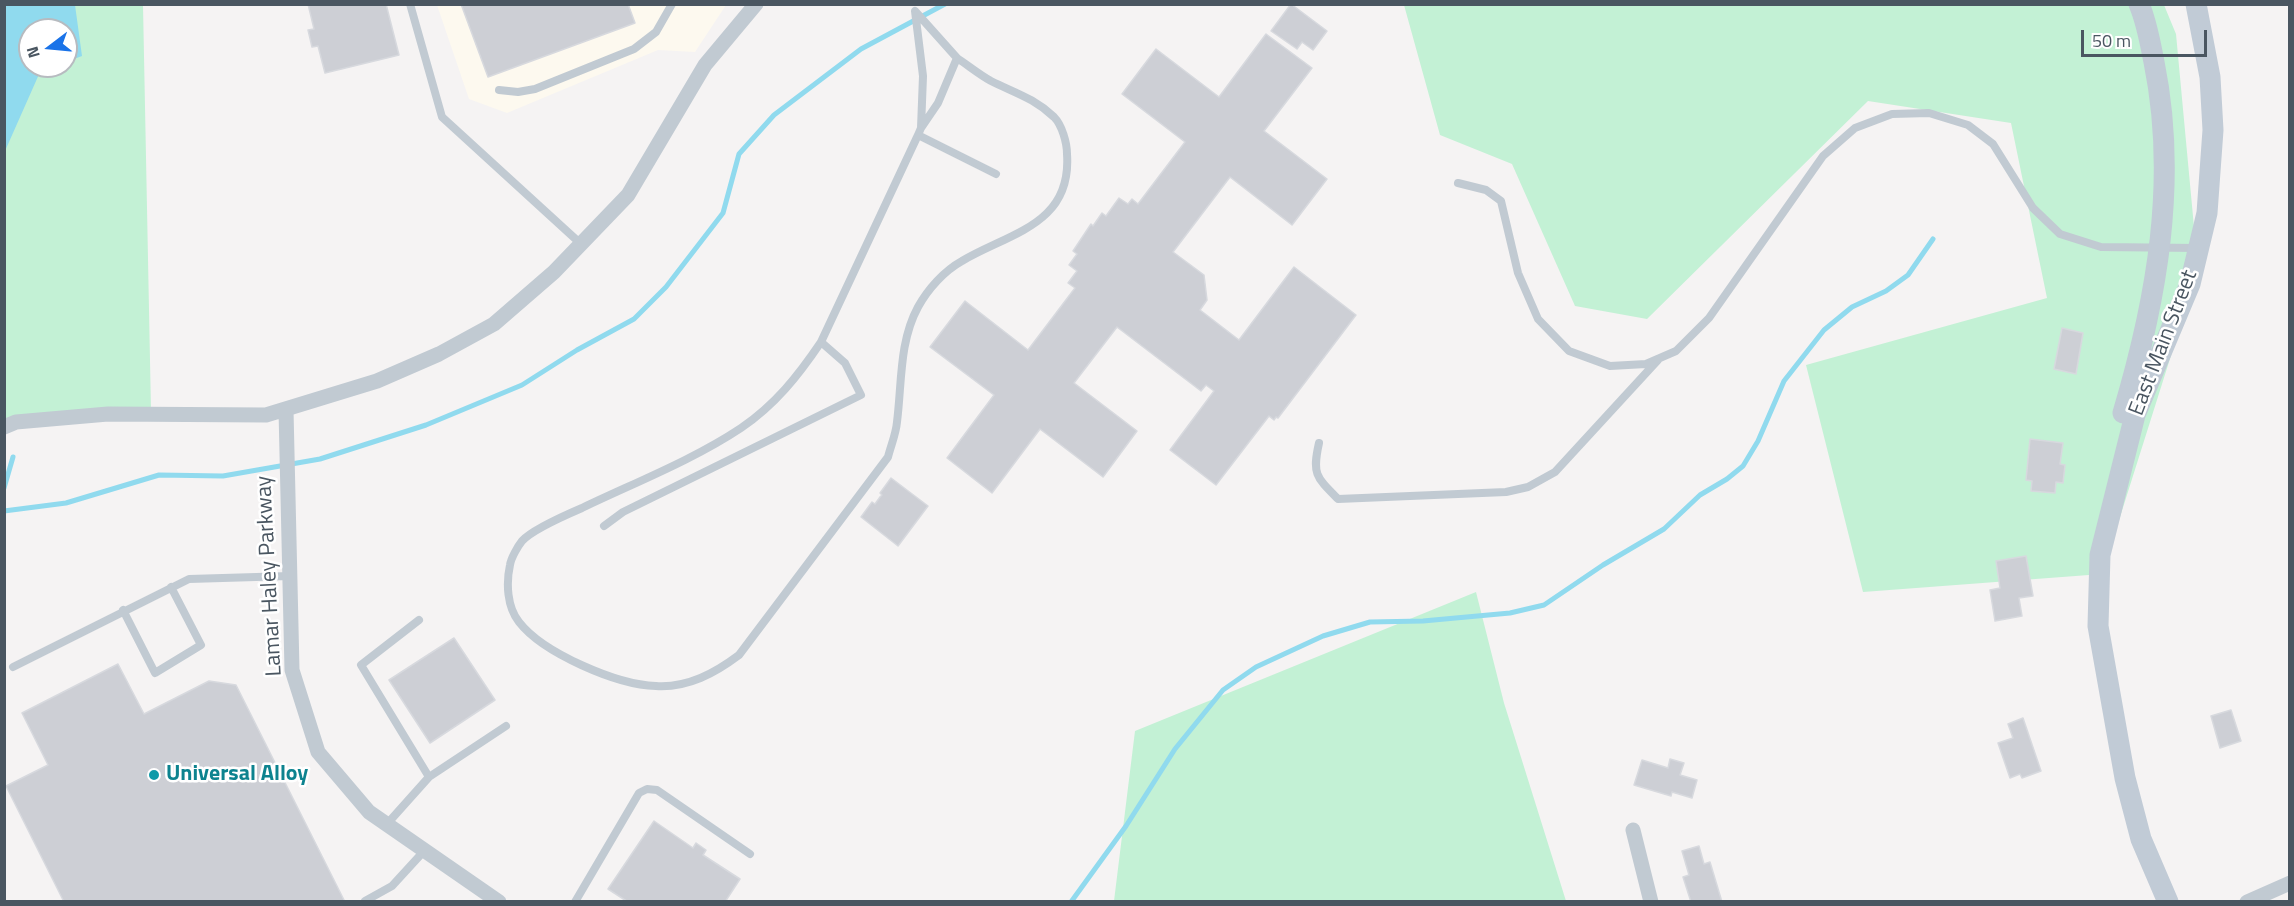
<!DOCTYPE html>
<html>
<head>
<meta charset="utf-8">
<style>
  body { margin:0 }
  #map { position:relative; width:2294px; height:906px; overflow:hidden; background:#f5f3f3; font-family:"Titillium Web",sans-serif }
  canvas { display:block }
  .frame { position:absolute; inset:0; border:6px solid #4a5661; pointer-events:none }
  .north { position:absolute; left:18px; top:18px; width:60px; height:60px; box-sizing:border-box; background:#fff; border:2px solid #b7bbc0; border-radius:50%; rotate:254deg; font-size:16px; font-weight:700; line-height:24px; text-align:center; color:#4a5661 }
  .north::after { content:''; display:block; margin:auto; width:21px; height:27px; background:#1a73e8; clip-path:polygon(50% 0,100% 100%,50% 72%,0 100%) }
  .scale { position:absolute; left:2081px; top:30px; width:126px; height:27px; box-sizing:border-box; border:3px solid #4a5661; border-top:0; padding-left:8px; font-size:18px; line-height:21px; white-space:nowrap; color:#4a5661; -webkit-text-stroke:4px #fff; paint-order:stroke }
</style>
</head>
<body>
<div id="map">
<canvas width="2294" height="906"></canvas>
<div class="frame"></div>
<div class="north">N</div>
<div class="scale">50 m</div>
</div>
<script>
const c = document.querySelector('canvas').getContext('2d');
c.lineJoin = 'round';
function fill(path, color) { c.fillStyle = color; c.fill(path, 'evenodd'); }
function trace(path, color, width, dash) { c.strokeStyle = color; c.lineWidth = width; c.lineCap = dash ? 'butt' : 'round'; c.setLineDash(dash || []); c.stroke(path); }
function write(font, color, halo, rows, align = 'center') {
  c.font = font + ' "Titillium Web",sans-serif'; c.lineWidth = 5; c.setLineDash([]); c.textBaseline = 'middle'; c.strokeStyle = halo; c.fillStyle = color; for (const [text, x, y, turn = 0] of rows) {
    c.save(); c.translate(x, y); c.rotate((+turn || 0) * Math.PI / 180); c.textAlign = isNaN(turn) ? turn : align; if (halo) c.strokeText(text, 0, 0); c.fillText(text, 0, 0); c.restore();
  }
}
fill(new Path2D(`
  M 437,5 L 726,5 L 695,52 L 658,50 L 507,113 L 469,99 Z`), '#fdf9ef');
fill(new Path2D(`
  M 5,5 L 143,5 L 151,411 L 5,422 ZM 30,30 L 66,30 L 66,66 L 30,66 Z
  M 1404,5 L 2164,5 L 2176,34 L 2198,270 L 2102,574 L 1863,592 L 1806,365 L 2047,298 L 2011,123 L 1868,101 L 1647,319 L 1575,306 L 1512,164 L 1440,135 Z
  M 1476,592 L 1504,703 L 1566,901 L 1114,901 L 1135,731 Z`), '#c3f1d5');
fill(new Path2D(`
  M 5,4 L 75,5 L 82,56 L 66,62 L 66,30 L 30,30 L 30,66 L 57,66 L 40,72 L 5,151 Z`), '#90daee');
trace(new Path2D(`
  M 4,488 L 13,457
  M 4,511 L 66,503 L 159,475 L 223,476 L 320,459 L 426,425 L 522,385 L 577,350 L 634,319 L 666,287 L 723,213 L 739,154 L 774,115 L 861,49 L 945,4
  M 1071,902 L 1126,826 L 1175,749 L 1223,690 L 1256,667 L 1323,636 L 1370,622 L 1423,621 L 1510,613 L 1544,605 L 1603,565 L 1664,529 L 1700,495 L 1727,479 L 1743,466 L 1758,441 L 1784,381 L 1824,330 L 1852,307 L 1886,291 L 1908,275 L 1933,239`), '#90daee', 5);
const building = new Path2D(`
  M 308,4 L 386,4 L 399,55 L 325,73 L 318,46 L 312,47 L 308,30 L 314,29 Z
  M 461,4 L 628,4 L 635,23 L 488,77 Z
  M 1291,4 L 1327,31 L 1313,50 L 1302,42 L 1297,49 L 1271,31 Z
  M 1266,34 L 1312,68 L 1264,131 L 1327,179 L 1292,225 L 1230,177 L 1173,252 L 1204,275 L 1207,300 L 1200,310 L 1239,340 L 1294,267 L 1356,315 L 1278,418 L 1276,417 L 1274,420 L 1269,416 L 1216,485 L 1170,450 L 1214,391 L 1206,385 L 1201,391 L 1117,327 L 1074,383 L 1137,431 L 1103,477 L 1040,429 L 992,493 L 947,458 L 994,395 L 930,347 L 965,301 L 1028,350 L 1075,288 L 1068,283 L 1077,271 L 1069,265 L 1077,254 L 1073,251 L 1091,224 L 1093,226 L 1102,213 L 1106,216 L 1119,198 L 1128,204 L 1132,199 L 1138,204 L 1185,142 L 1122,94 L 1156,49 L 1219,97 Z
  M 2062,328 L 2083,333 L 2076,374 L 2054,369 Z
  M 2030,439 L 2063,443 L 2060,464 L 2065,465 L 2063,483 L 2056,482 L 2055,493 L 2031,491 L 2032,481 L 2026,480 Z
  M 891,478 L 928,506 L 898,546 L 861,517 L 872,502 L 875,504 L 880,497 L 882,495 L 880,493 Z
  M 2026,556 L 2033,596 L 2019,598 L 2022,616 L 1995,621 L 1990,590 L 2000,588 L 1996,561 Z
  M 454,638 L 495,700 L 430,743 L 389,680 Z
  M 118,664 L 144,714 L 209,681 L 236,685 L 345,902 L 64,902 L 6,786 L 48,765 L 22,713 Z
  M 2231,710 L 2241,741 L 2220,748 L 2211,716 Z
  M 2023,718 L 2041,771 L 2022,778 L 2020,774 L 2010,778 L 1998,743 L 2013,738 L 2008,724 Z
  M 1670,759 L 1684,763 L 1680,775 L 1697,780 L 1692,798 L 1672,792 L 1671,796 L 1634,785 L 1642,760 L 1668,768 Z
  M 654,821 L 693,848 L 696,843 L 706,850 L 703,855 L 740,879 L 725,902 L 628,902 L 608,889 Z
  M 1699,846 L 1704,864 L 1710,862 L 1722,902 L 1691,902 L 1683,877 L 1689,875 L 1682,851 Z`);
fill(building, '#cdcfd5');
trace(building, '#d7d9de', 1.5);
trace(new Path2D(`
  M 410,4 L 442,117 L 581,244
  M 499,90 L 518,92 L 535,89 L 634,49 L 656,32 L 672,4
  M 921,128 L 938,103 L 957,58 L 915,11 L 923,76 L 921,128 L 918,135 L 996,174
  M 1458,183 L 1486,190 L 1501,201 L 1518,273 L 1538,319 L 1569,351 L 1610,366 L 1646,364 L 1676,351 L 1709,318 L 1823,156 L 1855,128 L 1892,114 L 1929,113 L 1968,125 L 1993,144 L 2033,208 L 2060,234 L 2101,247 L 2197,248
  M 821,342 C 798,376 775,405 741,428 C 693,460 634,483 582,508 C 568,514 532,530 522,541 C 518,546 511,558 510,565 C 506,583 507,607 519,622 C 543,653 617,685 656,686 C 688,688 715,673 739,655 L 888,457 C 891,445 896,434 897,422 C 902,383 899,342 918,307 C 928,289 944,271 962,261 C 1009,233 1072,225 1067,154 C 1067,143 1062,125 1054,117 C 1034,98 1015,93 991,81 C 980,75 969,66 957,58
  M 1319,443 C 1312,474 1316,477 1338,499 L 1506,492 L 1528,487 L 1555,472 L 1658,360
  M 604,526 L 623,512 L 861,395 L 845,363 L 821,342 L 918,135
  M 123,610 L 155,673 L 201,645 L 171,587
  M 419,620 L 361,665 L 429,777
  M 13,667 L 189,579 L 290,576
  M 387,824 L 429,777 L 506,726
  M 365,901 L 392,886 L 425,850
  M 575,902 L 639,793 L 647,789 L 657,790 L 750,854`), '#c1cad2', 8);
trace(new Path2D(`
  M 286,410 L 292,670 L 318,752 L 369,812 L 499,902
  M 4,427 L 16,422 L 108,414 L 266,415 L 377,381 L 439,354 L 494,324 L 554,272 L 628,195 L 705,65 L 756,4
  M 1633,830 L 1651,902
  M 2247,902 L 2290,883`), '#c1cad2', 15);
trace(new Path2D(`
  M 2123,413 C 2157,299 2178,180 2154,62 C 2150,42 2147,23 2139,4
  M 2168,902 L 2141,839 L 2125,778 L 2098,626 L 2100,555 L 2135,415 L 2190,284 L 2207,213 L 2213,130 L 2210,77 L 2196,4`), '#c1cbd6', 21);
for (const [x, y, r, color] of [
  [154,775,6,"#0f9aa8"]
]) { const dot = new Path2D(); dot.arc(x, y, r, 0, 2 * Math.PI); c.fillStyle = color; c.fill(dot); trace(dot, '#fff', 2); }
write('22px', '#4a5661', '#fff', [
  ["East Main Street",2164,343,-69],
  ["Lamar Haley Parkway",270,576,-93]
]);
write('bold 22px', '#0d838f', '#fff', [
  ["Universal Alloy",166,775]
], 'left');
</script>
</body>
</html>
